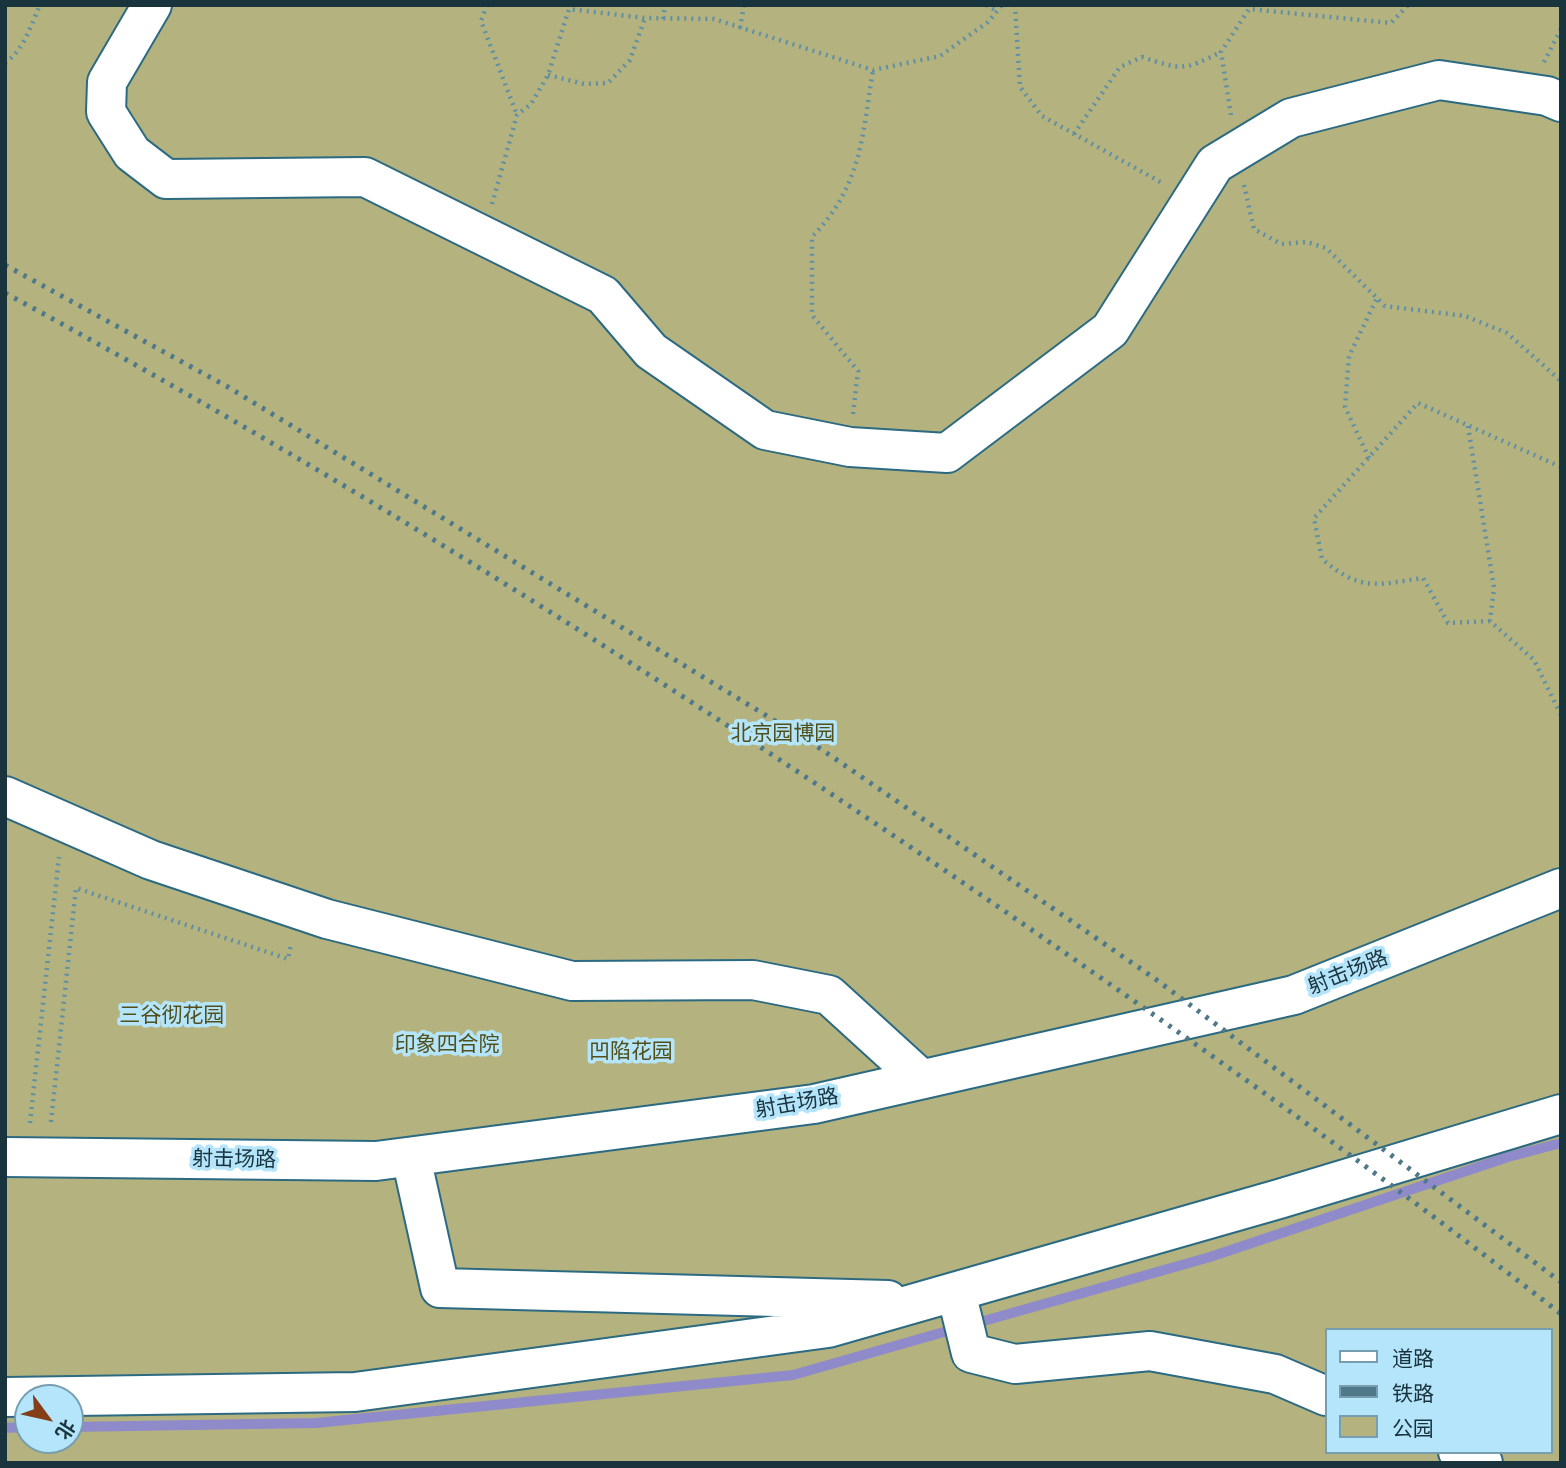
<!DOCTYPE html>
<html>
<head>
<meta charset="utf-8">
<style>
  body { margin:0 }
  #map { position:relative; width:1566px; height:1468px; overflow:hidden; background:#9bdaf5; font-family:"Fira Sans","Noto Sans SC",sans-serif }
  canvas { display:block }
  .frame { position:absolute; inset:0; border:7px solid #1a343e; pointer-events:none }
  .legend { position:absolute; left:1325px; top:1328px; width:228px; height:126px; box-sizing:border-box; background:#b4e5fb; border:2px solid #769eaf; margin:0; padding:9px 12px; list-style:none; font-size:21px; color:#1a343e }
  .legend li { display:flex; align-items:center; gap:14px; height:35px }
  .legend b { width:35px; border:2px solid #769eaf }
  .north { position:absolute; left:14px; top:1384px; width:70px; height:70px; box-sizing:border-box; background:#b4e5fb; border:2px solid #769eaf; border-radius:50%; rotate:123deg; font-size:19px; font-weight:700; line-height:28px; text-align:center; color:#1a343e }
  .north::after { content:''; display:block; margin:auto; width:24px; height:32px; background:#853f18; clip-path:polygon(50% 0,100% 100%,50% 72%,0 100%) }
</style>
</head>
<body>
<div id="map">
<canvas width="1566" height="1468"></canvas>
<div class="frame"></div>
<ul class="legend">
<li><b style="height:9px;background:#fff"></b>道路</li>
<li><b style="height:9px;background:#4f7889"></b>铁路</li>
<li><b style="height:19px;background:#b4b37f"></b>公园</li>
</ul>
<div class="north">北</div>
</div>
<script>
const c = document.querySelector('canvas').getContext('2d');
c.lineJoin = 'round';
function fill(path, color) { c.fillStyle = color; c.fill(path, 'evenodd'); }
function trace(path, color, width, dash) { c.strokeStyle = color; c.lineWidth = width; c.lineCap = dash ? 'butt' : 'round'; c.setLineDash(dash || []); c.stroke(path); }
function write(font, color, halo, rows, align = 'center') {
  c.font = font + ' "Fira Sans","Noto Sans SC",sans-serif'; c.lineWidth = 7; c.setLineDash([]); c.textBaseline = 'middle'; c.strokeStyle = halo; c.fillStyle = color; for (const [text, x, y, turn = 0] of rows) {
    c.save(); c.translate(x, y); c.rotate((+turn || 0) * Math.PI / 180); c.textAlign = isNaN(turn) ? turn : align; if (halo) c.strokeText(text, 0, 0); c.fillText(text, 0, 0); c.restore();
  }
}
fill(new Path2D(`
  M 5,5 L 1561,5 L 1561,1463 L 5,1463 ZM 1326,1330 L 1550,1330 L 1550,1452 L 1326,1452 ZM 28,1398 L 70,1398 L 70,1440 L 28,1440 Z`), '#b4b37f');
trace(new Path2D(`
  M 973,1324 L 1210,1257 L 1508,1157 L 1561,1143
  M 70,1427 L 316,1423 L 793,1375 L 958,1328
  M 5,1428 L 28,1427`), '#8f8ac9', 10);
const minor = new Path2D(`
  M 152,5 L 107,82 L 106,112 L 132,153 L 166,179 L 365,177 L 603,295 L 651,351 L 765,430 L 850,447 L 947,453 L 1110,330 L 1215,164 L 1291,118 L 1439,80 L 1547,96 L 1561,102
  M 5,796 L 151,860 L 327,919 L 572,981 L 753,980 L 829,995 L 920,1078
  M 5,1157 L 376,1161 L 814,1104 L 1294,995 L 1561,888
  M 411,1157 L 440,1288 L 888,1300
  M 956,1292 L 971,1353 L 1015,1364 L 1150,1351 L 1275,1374 L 1326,1396
  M 5,1397 L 355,1392 L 828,1328 L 1279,1199 L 1561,1114
  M 1458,1452 L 1483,1463`);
trace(minor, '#2c6a82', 42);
trace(new Path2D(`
  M 487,5 L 481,21 L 517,115
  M 986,5 L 997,11
  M 1015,5 L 1020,87 L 1042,116 L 1164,184
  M 663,19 L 665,5
  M 740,28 L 744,5
  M 1544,62 L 1561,29
  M 5,63 C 24,50 31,25 40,5
  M 548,75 L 584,84 L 608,83 L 630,60 L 645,18
  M 1231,115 L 1221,52 L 1249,9 L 1391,23 L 1408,5
  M 1074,134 L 1120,67 L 1142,57 C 1182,70 1183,71 1221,52
  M 1244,185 L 1254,229 L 1281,244 L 1307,242 L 1326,248 L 1385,306 L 1465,316 L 1507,333 L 1561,381
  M 492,204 L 517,115 L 531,104 L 548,75 L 569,9 L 645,18 L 714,19 L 873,70 L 940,56 L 988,22 L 1002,5
  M 853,414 L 858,371 L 812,315 L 812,237 C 862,185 862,137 873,70
  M 1468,426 L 1494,588 L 1490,621 L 1534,660 L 1561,715
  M 1369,458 L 1345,407 L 1349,356 L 1377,298
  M 1490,621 L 1448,623 L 1423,578 C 1376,585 1361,592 1322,559 L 1314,518 L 1418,403 L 1561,467
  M 51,1122 L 76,888 L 288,959 L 291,944
  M 30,1123 L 59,857`), '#618fa3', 4.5, [2, 5]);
trace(minor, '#fff', 38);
trace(new Path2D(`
  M 5,265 L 228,387 L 821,749 L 1154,978 L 1561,1282
  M 5,293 C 348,478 679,688 1000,908 C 1190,1039 1379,1172 1561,1314`), '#4f7889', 5, [3.5, 7]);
write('21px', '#524f1a', '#b4e5fb', [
  ["北京园博园",783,734],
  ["三谷彻花园",172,1016],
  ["印象四合院",447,1045],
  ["凹陷花园",631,1052]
]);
write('21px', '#1a343e', '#b4e5fb', [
  ["射击场路",1348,973,-22],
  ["射击场路",797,1104,-10],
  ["射击场路",234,1160,1]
]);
</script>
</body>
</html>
